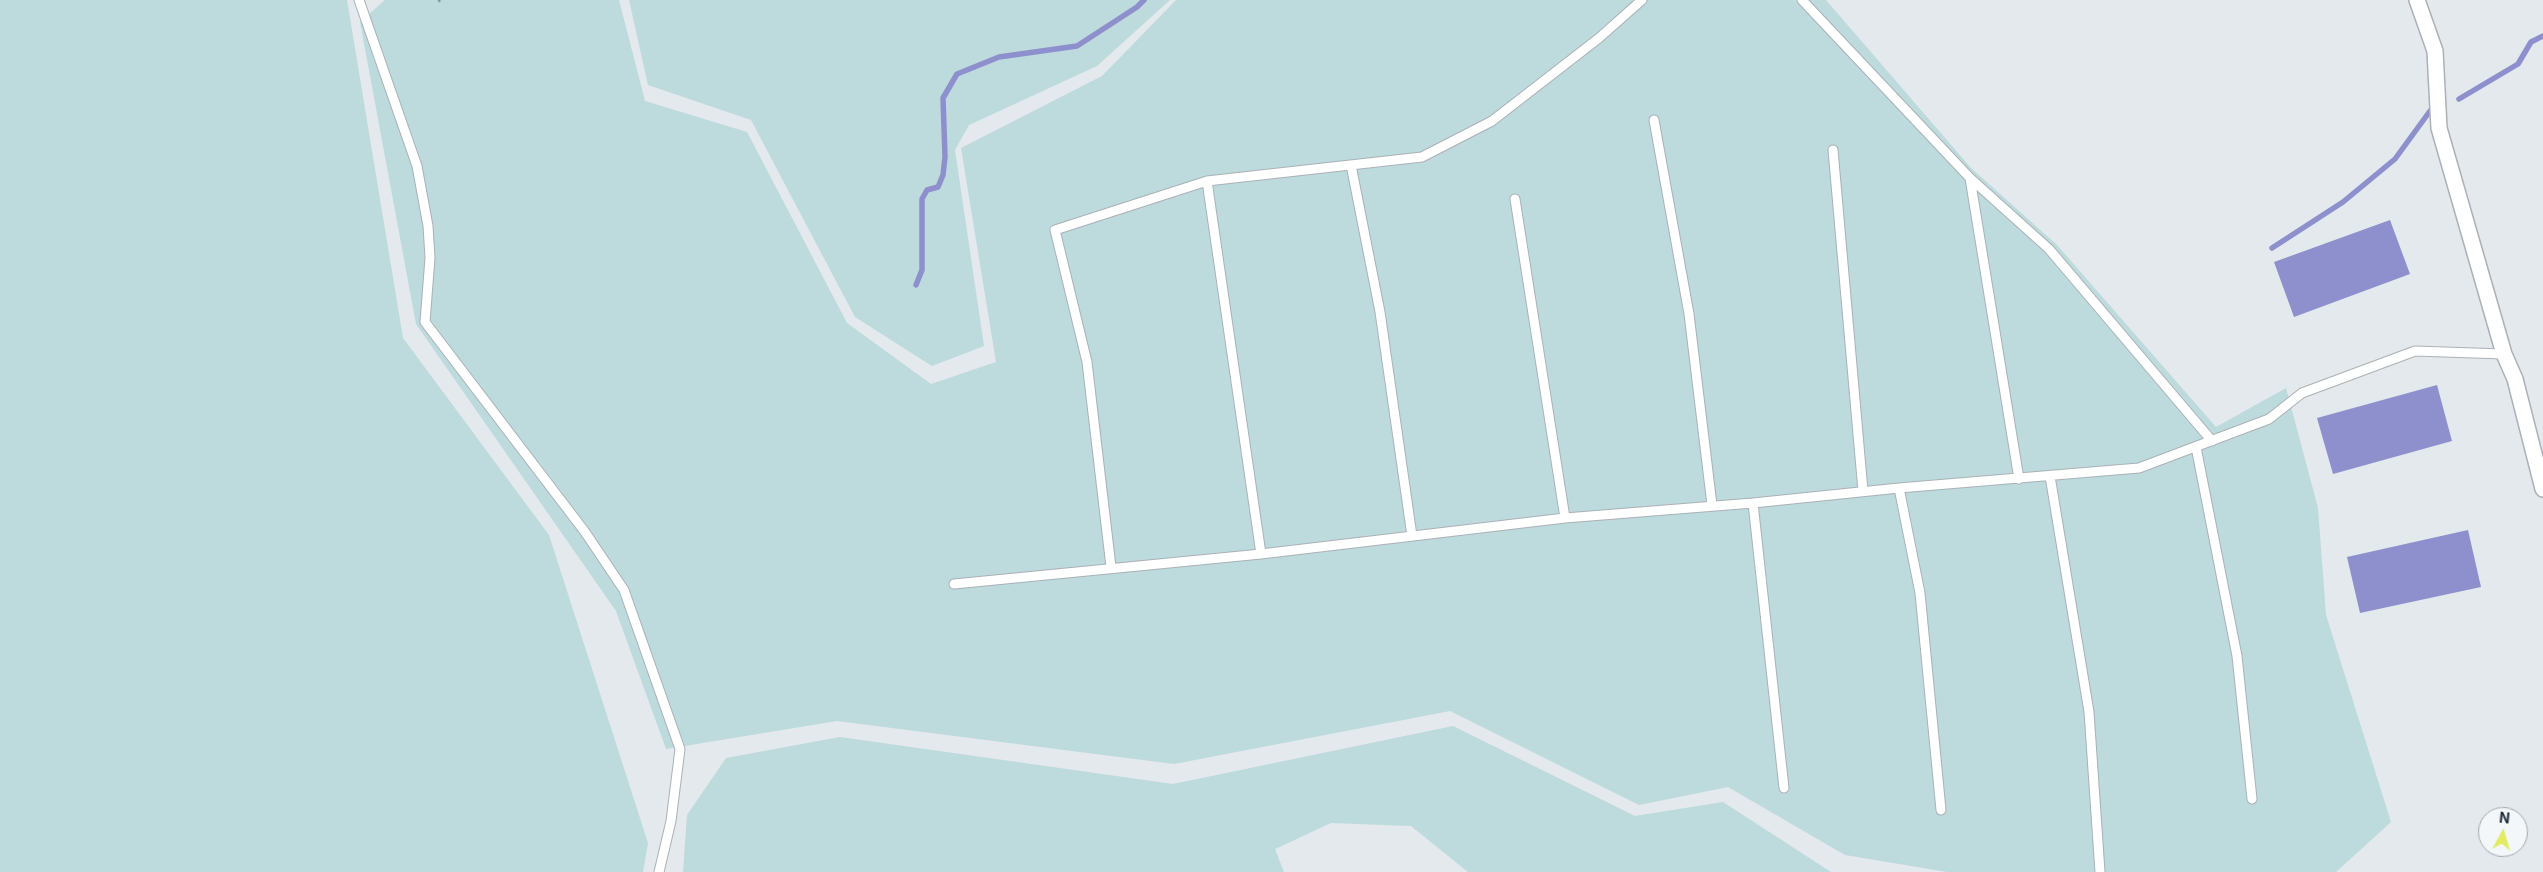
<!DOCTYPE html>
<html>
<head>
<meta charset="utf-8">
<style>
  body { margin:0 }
  #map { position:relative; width:2543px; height:872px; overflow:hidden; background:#e3e9ec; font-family:Inter,sans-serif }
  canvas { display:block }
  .north { position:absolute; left:2478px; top:807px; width:50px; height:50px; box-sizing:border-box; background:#f4f7f9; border:1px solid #a1a7ae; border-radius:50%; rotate:6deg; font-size:14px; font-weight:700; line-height:20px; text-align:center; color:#242f3d }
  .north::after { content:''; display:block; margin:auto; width:18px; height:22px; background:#e2eb62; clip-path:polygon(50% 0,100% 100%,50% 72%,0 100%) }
</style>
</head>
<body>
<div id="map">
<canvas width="2543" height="872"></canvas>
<div class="north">N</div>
</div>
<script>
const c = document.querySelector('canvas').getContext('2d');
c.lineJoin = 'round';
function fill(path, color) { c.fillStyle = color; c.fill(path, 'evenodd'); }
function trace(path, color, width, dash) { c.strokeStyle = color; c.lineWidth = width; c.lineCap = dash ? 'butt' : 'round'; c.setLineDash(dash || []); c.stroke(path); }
fill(new Path2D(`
  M 0,0 L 347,0 L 403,338 L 549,535 L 648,843 L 643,872 L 0,872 Z
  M 385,0 L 619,0 L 645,101 L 747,132 L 847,323 L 931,384 L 996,362 L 961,148 L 1102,76 L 1176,0 L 1826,0 L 1971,168 L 2056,244 L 2216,427 L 2286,388 L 2318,508 L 2326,615 L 2391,822 L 2336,872 L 1947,872 L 1845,855 L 1728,787 L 1639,805 L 1450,711 L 1174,764 L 837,721 L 666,749 L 616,611 L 416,324 L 360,22 Z
  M 629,0 L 1170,0 L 1097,66 L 969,125 L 955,150 L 984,346 L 932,366 L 855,317 L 751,120 L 648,85 Z
  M 1453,726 L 1635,816 L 1723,802 L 1831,872 L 1468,872 L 1411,826 L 1331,823 L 1275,849 L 1284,872 L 683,872 L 687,815 L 726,758 L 840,737 L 1173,784 Z`), '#bddadc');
fill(new Path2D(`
  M 2390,220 L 2410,274 L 2294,317 L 2274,262 Z
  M 2437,385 L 2452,441 L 2333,474 L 2317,418 Z
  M 2468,530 L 2481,587 L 2360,613 L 2347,557 Z`), '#8e90ce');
trace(new Path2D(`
  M 2459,99 L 2518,64 L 2531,42 L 2543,36
  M 2272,248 L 2343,202 L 2395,159 L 2430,111
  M 916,285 L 922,270 L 922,199 L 927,190 L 938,187 L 943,175 L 945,157 L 943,98 L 957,74 L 999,57 L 1077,46 L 1137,7 L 1144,0`), '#8e90ce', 5.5);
const lane = new Path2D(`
  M 359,0 L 417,166 L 428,226 L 430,258 L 425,322 L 585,532 L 624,590 L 680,749 L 671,821 L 659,872
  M 1802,0 L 1970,178 L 2049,249 L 2212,441
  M 1654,120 L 1689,314 L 1712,505
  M 1833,150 L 1863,491
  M 1351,165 L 1380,312 L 1412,536
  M 1970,178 L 2019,479
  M 1207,181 L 1261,554
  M 1515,199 L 1565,518
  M 2196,447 L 2237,656 L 2252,799
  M 2050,476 L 2089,712 L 2100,872
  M 1899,488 L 1920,593 L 1941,810
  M 1753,503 L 1784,788
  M 1111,567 L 1087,362 L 1055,230 L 1207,181 L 1422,157 L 1492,121 L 1599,38 L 1642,0
  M 954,584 L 1261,554 L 1565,518 L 1753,503 L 1899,488 L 2139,468 L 2269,419 L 2302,393 L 2415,351 L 2504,354`);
const street = new Path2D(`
  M 2417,0 L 2435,51 L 2439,128 L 2504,354 L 2515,379 L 2543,489`);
trace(lane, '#aab1b8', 11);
trace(street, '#aab1b8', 18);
trace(new Path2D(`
  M 438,1 L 441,0`), '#859aae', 3, [2.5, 4]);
trace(lane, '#fff', 9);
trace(street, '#fff', 15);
</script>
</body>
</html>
